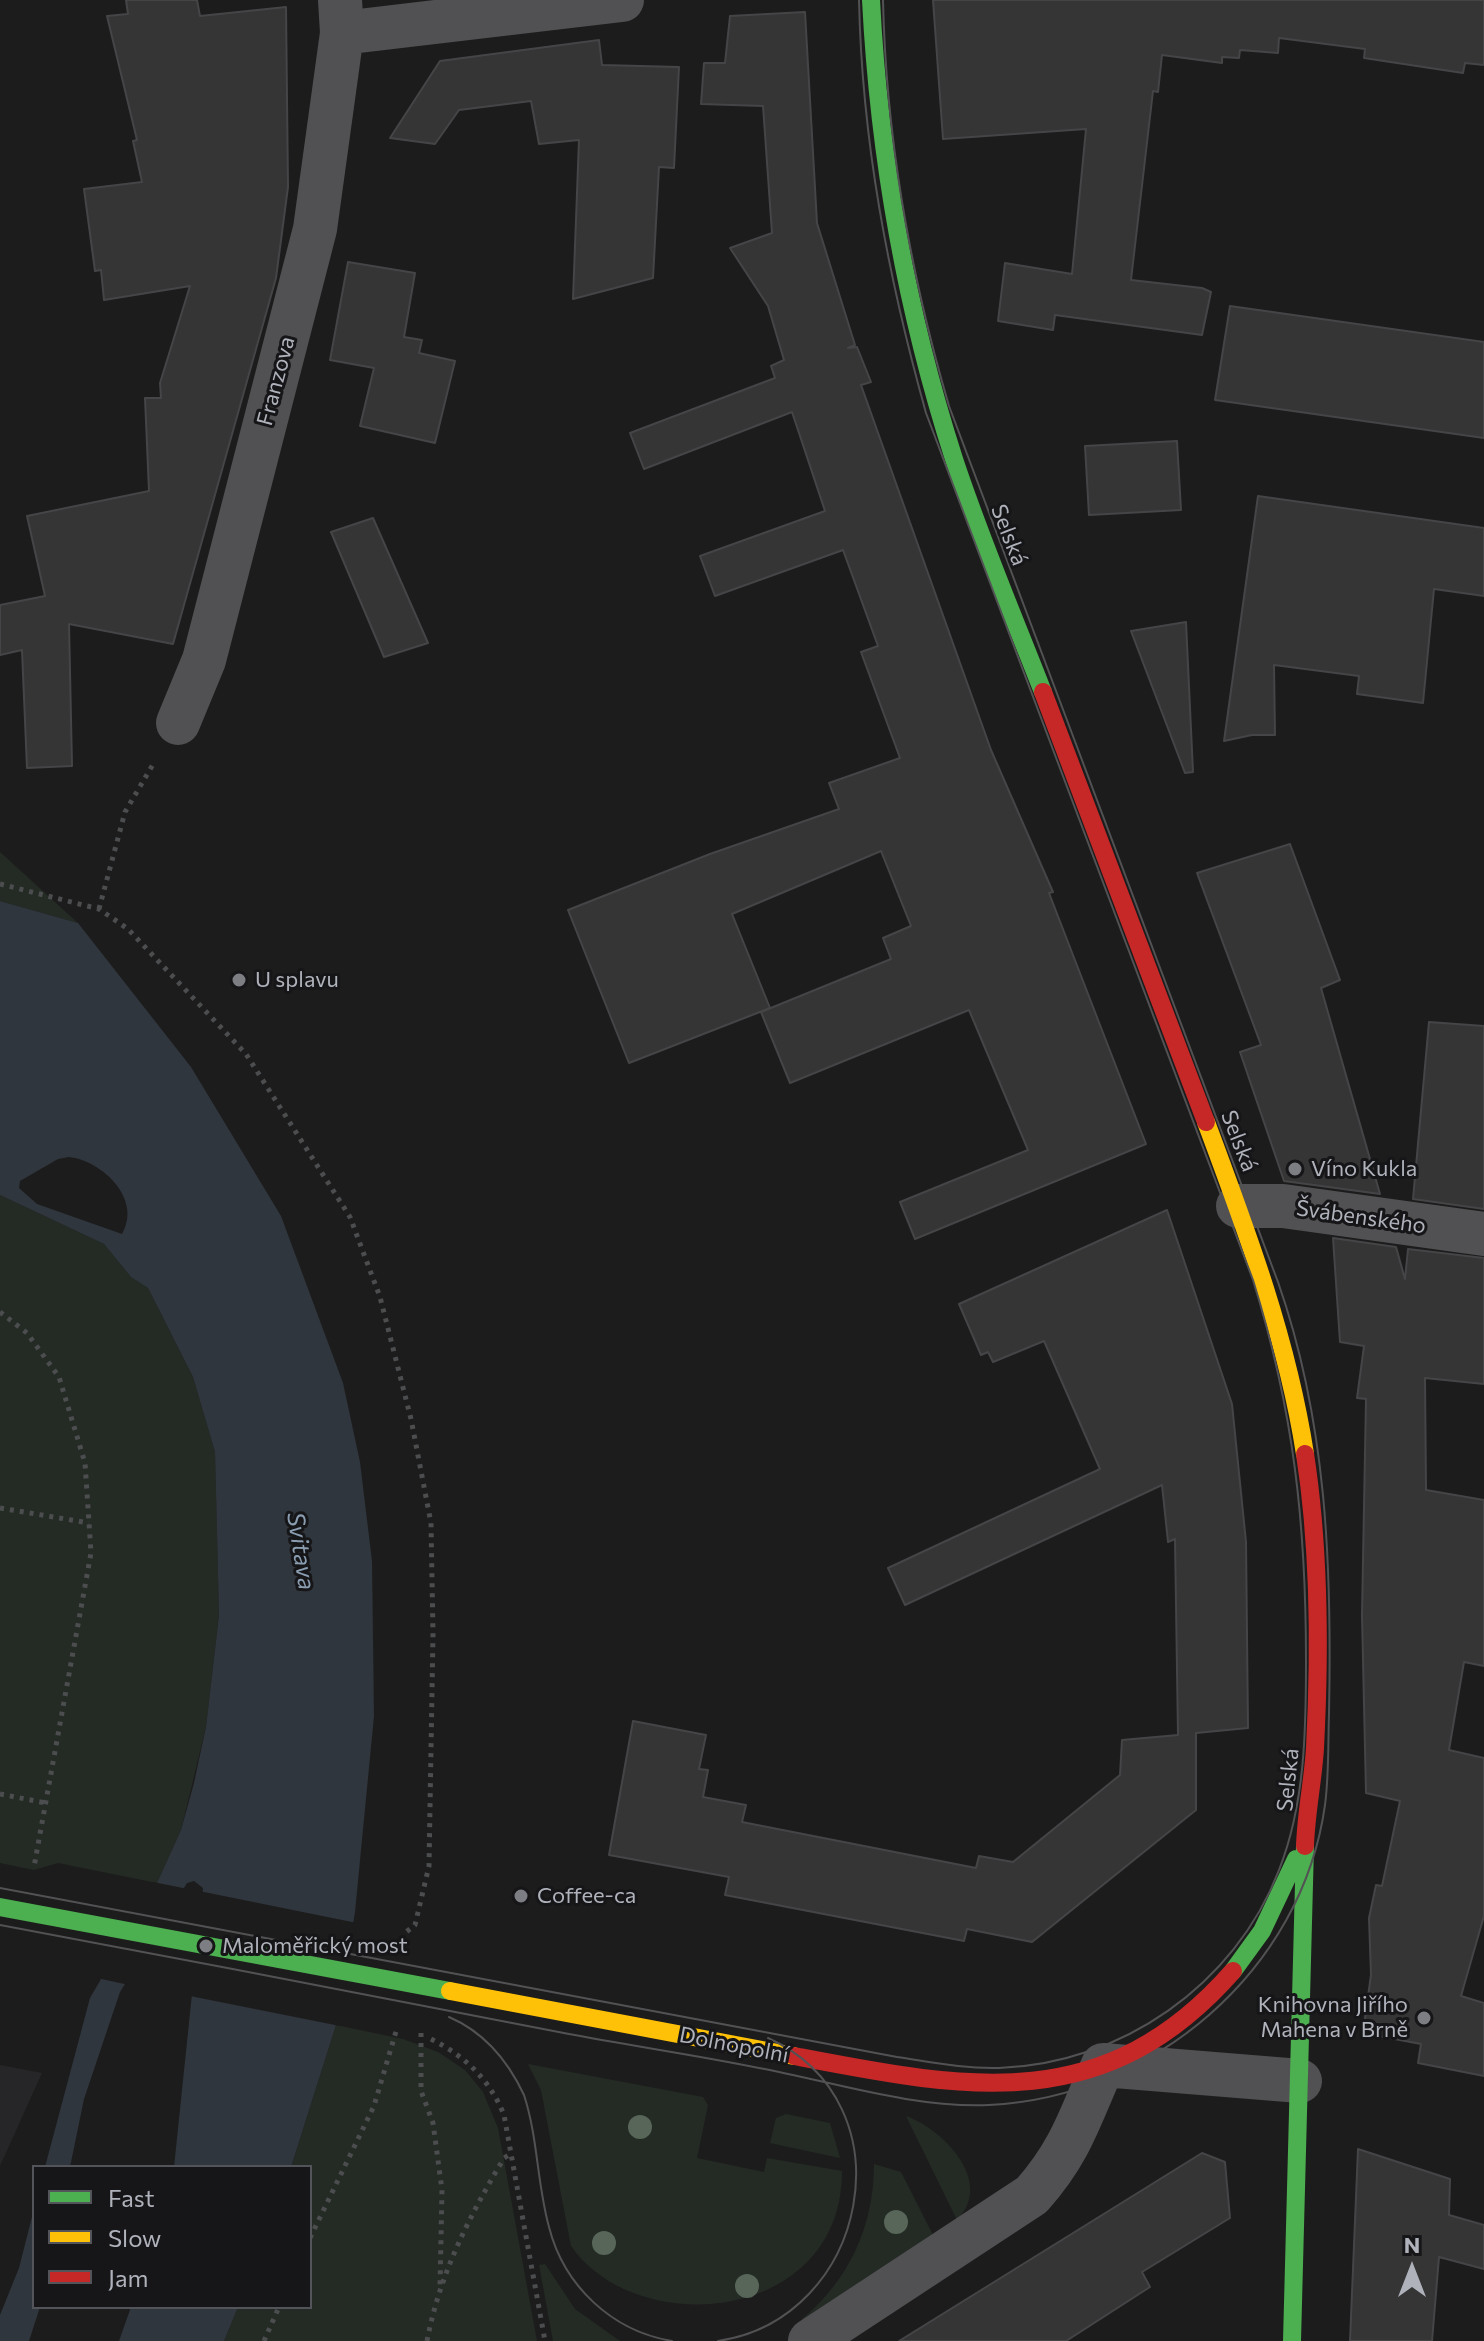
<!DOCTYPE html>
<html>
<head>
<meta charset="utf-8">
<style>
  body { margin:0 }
  #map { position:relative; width:1484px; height:2341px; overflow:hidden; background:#1c1c1c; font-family:Commissioner,sans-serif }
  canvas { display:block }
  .legend { position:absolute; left:32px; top:2165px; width:280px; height:144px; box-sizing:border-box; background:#161618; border:2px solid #535459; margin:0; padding:10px 14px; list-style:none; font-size:24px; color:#afb2bb }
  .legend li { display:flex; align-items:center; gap:16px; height:40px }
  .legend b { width:40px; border:2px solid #535459 }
  .north { position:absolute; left:1372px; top:2229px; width:80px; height:80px; -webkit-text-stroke:6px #161618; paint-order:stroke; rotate:0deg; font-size:22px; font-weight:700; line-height:32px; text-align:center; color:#afb2bb }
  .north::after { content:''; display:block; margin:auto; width:28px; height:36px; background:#afb2bb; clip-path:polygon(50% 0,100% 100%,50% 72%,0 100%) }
</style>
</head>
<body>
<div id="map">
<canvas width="1484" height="2341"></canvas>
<ul class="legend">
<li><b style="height:10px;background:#4caf50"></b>Fast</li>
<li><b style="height:10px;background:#ffc107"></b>Slow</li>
<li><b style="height:10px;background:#c62828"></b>Jam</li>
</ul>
<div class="north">N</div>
</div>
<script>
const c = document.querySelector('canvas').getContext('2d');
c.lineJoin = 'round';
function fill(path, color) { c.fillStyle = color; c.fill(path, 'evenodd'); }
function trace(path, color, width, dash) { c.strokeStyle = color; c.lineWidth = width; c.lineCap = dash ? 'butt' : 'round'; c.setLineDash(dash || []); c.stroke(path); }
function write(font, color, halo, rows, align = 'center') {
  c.font = font + ' Commissioner,sans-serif'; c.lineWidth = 6; c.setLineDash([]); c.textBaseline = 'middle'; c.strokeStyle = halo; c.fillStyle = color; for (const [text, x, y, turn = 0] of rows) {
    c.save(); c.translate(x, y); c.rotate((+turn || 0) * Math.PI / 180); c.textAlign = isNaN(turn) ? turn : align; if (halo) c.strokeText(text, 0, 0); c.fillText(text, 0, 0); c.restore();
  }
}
fill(new Path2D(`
  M 0,2065 L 42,2073 L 0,2166 Z`), '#262628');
fill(new Path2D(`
  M 0,852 L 78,923 L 0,901 Z
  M 0,1195 L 104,1244 L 131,1277 L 148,1288 L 193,1377 L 215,1452 L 219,1615 L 206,1727 L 181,1830 L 157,1883 L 58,1863 L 34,1870 L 0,1863 Z
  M 336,2025 L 403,2039 L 438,2052 L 465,2070 L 483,2092 L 498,2128 L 537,2341 L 224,2341 L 238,2307 L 310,2307 L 310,2167 L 291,2167 Z
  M 528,2064 L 703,2097 L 708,2105 L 697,2158 L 764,2172 L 767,2158 L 842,2171 C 842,2323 637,2341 571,2246 L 541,2090 Z
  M 786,2114 L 830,2123 L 840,2158 L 770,2143 L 776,2118 Z
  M 906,2116 C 943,2129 995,2182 957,2220 Z
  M 874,2164 L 901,2172 L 935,2239 L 803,2322 L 802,2319 C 849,2280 874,2226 874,2164 Z
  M 545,2264 L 575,2309 L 620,2341 L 553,2341 L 539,2265 Z`), '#242b25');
fill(new Path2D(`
  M 0,901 L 78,923 L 191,1067 L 281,1216 L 343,1383 L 360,1462 L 372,1561 L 374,1716 L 355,1912 L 336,2025 L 291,2167 L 174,2167 L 203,1888 L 194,1881 L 187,1883 L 120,1992 L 84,2099 L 70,2167 L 45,2167 L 90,1998 L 157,1883 L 181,1830 L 194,1783 L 206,1727 L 219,1615 L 215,1452 L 193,1377 L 148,1288 L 131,1277 L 104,1244 L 0,1195 ZM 69,1157 C 101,1160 143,1199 122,1234 L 37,1204 L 19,1188 L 20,1181 L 58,1159 Z
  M 34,2209 L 34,2307 L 40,2307 L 29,2341 L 0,2341 L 0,2315 L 19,2268 Z
  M 131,2307 L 238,2307 L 224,2341 L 119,2341 Z`), '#30363d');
fill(new Path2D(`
  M 153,1882 L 188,1889 L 129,1985 L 97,1978 Z
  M 199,1891 L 357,1923 L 340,2026 L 190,1996 Z`), '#1c1c1c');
const building = new Path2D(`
  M 126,0 L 197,0 L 200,16 L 286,7 L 288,187 L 276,278 L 173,644 L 69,624 L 72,766 L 27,768 L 22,650 L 0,655 L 0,605 L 45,596 L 27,516 L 149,491 L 145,398 L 161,398 L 160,383 L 190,286 L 104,300 L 101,270 L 95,271 L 84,189 L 142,182 L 133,141 L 137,140 L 107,16 L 128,14 Z
  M 933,0 L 1484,0 L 1484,65 L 1465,63 L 1463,73 L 1364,58 L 1365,49 L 1279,38 L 1278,53 L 1240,50 L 1239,58 L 1222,57 L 1222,63 L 1162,55 L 1158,92 L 1153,91 L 1131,280 L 1202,288 L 1211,292 L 1202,335 L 1055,315 L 1053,330 L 998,321 L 1005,263 L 1072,274 L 1086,129 L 943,139 Z
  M 805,12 L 817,223 L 855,345 L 848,348 L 857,347 L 871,382 L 861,385 L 991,750 L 1053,892 L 1049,893 L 1146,1144 L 915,1239 L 900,1202 L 1028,1150 L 969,1010 L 790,1083 L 761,1012 L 891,959 L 883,938 L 911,926 L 881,851 L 732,914 L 770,1008 L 629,1063 L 568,910 L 710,854 L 839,809 L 829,783 L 900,758 L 861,652 L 878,646 L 843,550 L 715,596 L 700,556 L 825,511 L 792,412 L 644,469 L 630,433 L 775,378 L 771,366 L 784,360 L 768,306 L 730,248 L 772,233 L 763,106 L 701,104 L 704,63 L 725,63 L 730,16 Z
  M 599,40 L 602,65 L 679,67 L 674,168 L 659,167 L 653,278 L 573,299 L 579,140 L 539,144 L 531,101 L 459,110 L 435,144 L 390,138 L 440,61 Z
  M 348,262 L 415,273 L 404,337 L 422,340 L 419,353 L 455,361 L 435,443 L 360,426 L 374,368 L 330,360 Z
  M 1230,306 L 1484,342 L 1484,438 L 1215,400 Z
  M 1177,441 L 1181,510 L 1089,515 L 1085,446 Z
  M 1258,496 L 1484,528 L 1484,596 L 1434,589 L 1423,703 L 1357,694 L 1359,676 L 1274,665 L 1275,735 L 1252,735 L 1224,741 Z
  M 373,518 L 428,643 L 384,657 L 331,532 Z
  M 1186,622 L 1193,772 L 1185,773 L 1131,631 Z
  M 1290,844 L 1340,980 L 1321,988 L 1380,1194 L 1284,1181 L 1240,1052 L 1261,1045 L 1197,873 Z
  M 1429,1022 L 1484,1026 L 1484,1209 L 1413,1199 Z
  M 1167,1210 L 1232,1404 L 1246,1542 L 1248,1728 L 1196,1733 L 1196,1810 L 1032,1942 L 967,1929 L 964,1941 L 725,1895 L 729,1877 L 609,1855 L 633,1721 L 706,1735 L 699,1769 L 708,1770 L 703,1797 L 746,1805 L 742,1822 L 976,1868 L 979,1856 L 1013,1862 L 1120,1775 L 1122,1740 L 1178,1735 L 1175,1539 L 1168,1542 L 1162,1485 L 905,1605 L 888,1568 L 1100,1469 L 1044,1341 L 993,1362 L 988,1352 L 981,1355 L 959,1304 Z
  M 1333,1238 L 1396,1247 L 1405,1279 L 1408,1249 L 1484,1258 L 1484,1384 L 1425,1378 L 1426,1490 L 1484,1500 L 1484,1666 L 1464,1662 L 1449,1750 L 1484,1758 L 1484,1916 L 1461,1996 L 1484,2003 L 1484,2076 L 1418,2063 L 1421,2044 L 1363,2033 L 1371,1975 L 1369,1918 L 1376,1885 L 1382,1886 L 1400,1801 L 1366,1793 L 1362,1615 L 1366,1399 L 1357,1398 L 1364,1346 L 1340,1342 Z
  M 1358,2149 L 1450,2179 L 1449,2215 L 1484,2225 L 1484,2269 L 1439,2257 L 1432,2341 L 1350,2341 Z
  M 1202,2153 L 1225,2162 L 1230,2218 L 1142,2272 L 1150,2287 L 1066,2341 L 899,2341 Z`);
fill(building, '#353536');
trace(building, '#454548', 2);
trace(new Path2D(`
  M 0,884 L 99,909 L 128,929 L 246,1054 L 350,1217 L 380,1297 L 411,1419 L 431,1523 L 433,1634 L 429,1866 L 415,1925 L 405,1933
  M 99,909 L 125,812 L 155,761
  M 0,1312 L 27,1333 L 59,1377 L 85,1463 L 91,1553 L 34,1867
  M 0,1508 L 89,1523
  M 0,1794 L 46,1803
  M 421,2033 L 421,2091 L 433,2123 L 442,2190 L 440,2287
  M 431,2039 C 465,2056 490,2080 504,2115 L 545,2341
  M 310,2238 L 374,2106 L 397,2028
  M 264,2341 L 279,2307
  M 427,2341 C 440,2273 469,2217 504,2158 L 512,2153`), '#4c4d4f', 5, [4, 6]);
trace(new Path2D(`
  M 342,33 L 622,0
  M 178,723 L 204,660 L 315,229 L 342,33 L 340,0
  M 1238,1206 L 1283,1206 L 1484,1234
  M 810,2341 L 1032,2195 C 1071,2151 1080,2117 1103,2065 L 1300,2081`), '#515154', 44);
trace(new Path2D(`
  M 871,0 C 879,156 906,310 954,459 C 980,538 1013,615 1043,692
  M 0,1907 L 450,1991
  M 1233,1971 L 1262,1931 L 1296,1859
  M 1292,2341 L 1305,1846`), '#4caf50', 18);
trace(new Path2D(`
  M 1206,1122 C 1247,1232 1287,1338 1305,1454
  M 450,1991 L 794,2056`), '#ffc107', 18);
trace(new Path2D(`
  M 1043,692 L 1206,1122
  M 1305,1846 C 1306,1813 1313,1781 1315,1748 C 1320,1651 1320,1551 1305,1454
  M 794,2056 C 966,2089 1104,2118 1233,1971`), '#c62828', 18);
trace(new Path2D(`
  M 0,1888 L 897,2057 C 931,2062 964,2069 999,2068 C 1121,2064 1235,1985 1279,1870 C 1305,1804 1306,1731 1306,1661 C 1306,1524 1294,1412 1253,1280 L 926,413 C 888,277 862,141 859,0
  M 0,1925 C 190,1960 379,1998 569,2034 C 632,2046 696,2055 759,2068 C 834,2082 911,2108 989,2105 C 1153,2097 1302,1971 1325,1805 C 1329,1775 1328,1744 1329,1713 C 1332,1567 1327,1422 1278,1282 L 949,406 C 910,273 886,139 883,0
  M 449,2017 C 484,2032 508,2061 524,2095 C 538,2138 537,2184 549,2227 C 564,2286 612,2331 672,2341
  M 718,2341 C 868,2319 912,2103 768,2038`), '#525254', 2);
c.fillStyle = '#576659';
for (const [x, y] of [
  [640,2127],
  [896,2222],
  [604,2243],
  [747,2286]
]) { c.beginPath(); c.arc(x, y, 12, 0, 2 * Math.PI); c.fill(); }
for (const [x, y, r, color] of [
  [239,980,8,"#7c7e83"],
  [1295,1169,8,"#7c7e83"],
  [521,1896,8,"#7c7e83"],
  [206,1946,8,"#7c7e83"],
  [1424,2018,8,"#7c7e83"]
]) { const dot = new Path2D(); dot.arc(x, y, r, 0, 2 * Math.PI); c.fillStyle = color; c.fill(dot); trace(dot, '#161618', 3); }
write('22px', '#afb2bb', '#161618', [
  ["Franzova",276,381,-75],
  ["Selská",1009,535,69],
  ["Selská",1239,1141,69],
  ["Švábenského",1361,1217,8],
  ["Selská",1288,1780,-84],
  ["Dolnopolní",734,2045,11]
]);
write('22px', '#afb2bb', '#161618', [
  ["U splavu",255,980],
  ["Víno Kukla",1311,1169],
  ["Coffee-ca",537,1896],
  ["Maloměřický most",222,1946],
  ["Knihovna Jiřího",1408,2005,"right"],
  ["Mahena v Brně",1408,2030,"right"]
], 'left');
write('italic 24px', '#8a9db1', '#161618', [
  ["Svitava",301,1551,81]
]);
</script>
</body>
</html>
